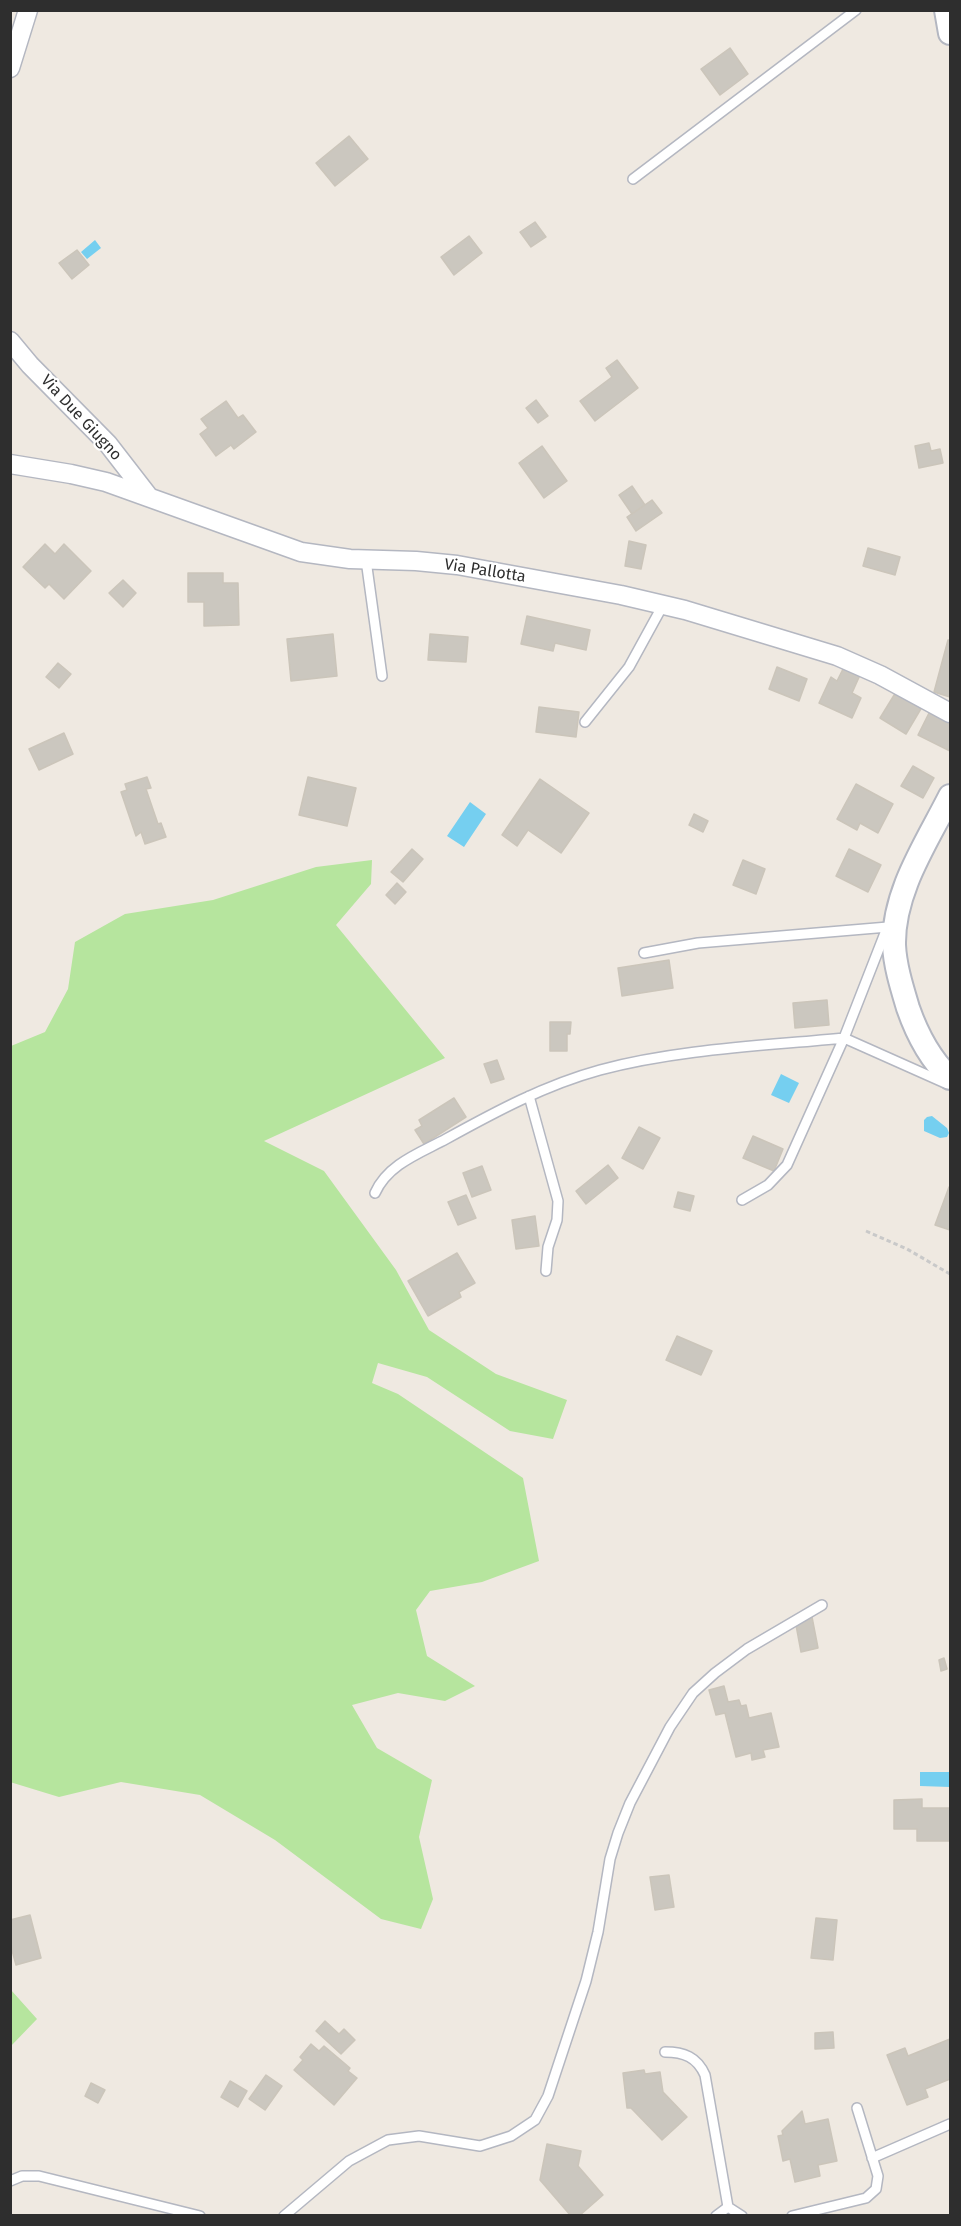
<!DOCTYPE html>
<html>
<head>
<meta charset="utf-8">
<style>
  body { margin:0 }
  #map { position:relative; width:961px; height:2226px; overflow:hidden; background:#efe9e1; font-family:"Fira Sans",sans-serif }
  canvas { display:block }
  .frame { position:absolute; inset:0; border:12px solid #2e2e2e; pointer-events:none }
</style>
</head>
<body>
<div id="map">
<canvas width="961" height="2226"></canvas>
<div class="frame"></div>
</div>
<script>
const c = document.querySelector('canvas').getContext('2d');
c.lineJoin = 'round';
function fill(path, color) { c.fillStyle = color; c.fill(path, 'evenodd'); }
function trace(path, color, width, dash) { c.strokeStyle = color; c.lineWidth = width; c.lineCap = dash ? 'butt' : 'round'; c.setLineDash(dash || []); c.stroke(path); }
function write(font, color, halo, rows, align = 'center') {
  c.font = font + ' "Fira Sans",sans-serif'; c.lineWidth = 4.5; c.setLineDash([]); c.textBaseline = 'middle'; c.strokeStyle = halo; c.fillStyle = color; for (const [text, x, y, turn = 0] of rows) {
    c.save(); c.translate(x, y); c.rotate((+turn || 0) * Math.PI / 180); c.textAlign = isNaN(turn) ? turn : align; if (halo) c.strokeText(text, 0, 0); c.fillText(text, 0, 0); c.restore();
  }
}
fill(new Path2D(`
  M 372,860 L 371,884 L 336,925 L 445,1058 L 264,1141 L 324,1171 L 396,1270 L 429,1330 L 496,1374 L 567,1400 L 553,1439 L 510,1431 L 427,1377 L 378,1363 L 372,1383 L 398,1394 L 523,1478 L 539,1561 L 482,1582 L 430,1591 L 416,1610 L 427,1656 L 475,1686 L 445,1701 L 398,1693 L 352,1705 L 377,1748 L 432,1780 L 419,1837 L 433,1899 L 421,1929 L 381,1919 L 275,1840 L 200,1795 L 121,1782 L 59,1797 L 10,1782 L 11,1046 L 45,1032 L 68,989 L 75,942 L 125,914 L 213,900 L 316,867 Z
  M 11,1990 L 37,2019 L 11,2046 Z`), '#b6e59e');
fill(new Path2D(`
  M 95,240 L 101,248 L 87,259 L 81,252 Z
  M 470,802 L 486,814 L 464,847 L 447,836 Z
  M 781,1074 L 799,1083 L 789,1103 L 771,1095 Z
  M 932,1116 L 947,1128 L 949,1133 L 947,1137 L 940,1138 L 924,1131 L 924,1120 L 927,1117 Z
  M 920,1772 L 950,1772 L 950,1787 L 920,1786 Z`), '#75cff0');
const building = new Path2D(`
  M 730,48 L 748,74 L 720,95 L 701,69 Z
  M 349,136 L 368,159 L 335,186 L 316,163 Z
  M 535,222 L 546,237 L 531,247 L 520,232 Z
  M 469,236 L 482,253 L 454,275 L 441,257 Z
  M 77,250 L 89,265 L 72,279 L 59,263 Z
  M 617,360 L 638,388 L 595,421 L 580,401 L 612,377 L 606,368 Z
  M 536,400 L 548,416 L 538,423 L 526,408 Z
  M 226,401 L 238,418 L 243,415 L 256,432 L 234,449 L 231,445 L 216,456 L 200,434 L 208,428 L 201,419 Z
  M 929,443 L 931,451 L 940,449 L 943,463 L 919,468 L 915,446 Z
  M 542,446 L 567,481 L 544,498 L 519,463 Z
  M 632,486 L 645,505 L 632,514 L 619,495 Z
  M 652,500 L 662,513 L 636,531 L 627,517 Z
  M 629,541 L 646,545 L 641,569 L 625,566 Z
  M 45,544 L 55,554 L 64,544 L 91,571 L 64,599 L 49,584 L 45,588 L 23,567 Z
  M 868,548 L 900,557 L 895,575 L 863,566 Z
  M 188,573 L 223,573 L 223,583 L 238,583 L 239,625 L 204,626 L 204,602 L 188,602 Z
  M 123,580 L 136,593 L 123,607 L 109,593 Z
  M 527,616 L 590,630 L 586,650 L 555,643 L 553,651 L 521,644 Z
  M 333,634 L 337,676 L 291,681 L 287,639 Z
  M 430,634 L 468,637 L 466,662 L 428,660 Z
  M 948,640 L 950,640 L 950,697 L 934,692 Z
  M 58,663 L 71,674 L 59,688 L 46,677 Z
  M 777,667 L 807,679 L 799,701 L 769,689 Z
  M 844,667 L 860,675 L 852,693 L 861,698 L 852,718 L 819,703 L 831,677 L 837,681 Z
  M 896,692 L 922,707 L 906,734 L 880,718 Z
  M 539,707 L 579,712 L 576,737 L 536,732 Z
  M 930,711 L 950,721 L 950,751 L 918,735 Z
  M 64,733 L 73,754 L 39,770 L 29,749 Z
  M 913,766 L 934,778 L 923,798 L 901,786 Z
  M 147,777 L 151,788 L 146,789 L 158,824 L 161,823 L 166,837 L 145,844 L 141,832 L 136,836 L 121,792 L 127,790 L 125,784 Z
  M 308,777 L 356,788 L 347,826 L 299,815 Z
  M 540,779 L 589,813 L 561,853 L 528,830 L 517,846 L 502,835 Z
  M 856,784 L 893,804 L 878,833 L 860,823 L 857,830 L 837,819 Z
  M 694,814 L 708,821 L 703,832 L 689,825 Z
  M 412,849 L 423,859 L 403,882 L 391,872 Z
  M 849,849 L 881,865 L 868,892 L 836,876 Z
  M 743,860 L 765,869 L 756,894 L 733,885 Z
  M 397,883 L 406,892 L 395,904 L 386,895 Z
  M 669,960 L 673,988 L 622,996 L 618,968 Z
  M 827,1000 L 829,1025 L 795,1028 L 793,1003 Z
  M 550,1022 L 571,1022 L 570,1034 L 567,1034 L 567,1051 L 550,1051 Z
  M 497,1060 L 504,1079 L 491,1083 L 484,1064 Z
  M 454,1098 L 466,1117 L 424,1144 L 415,1130 L 422,1126 L 419,1120 Z
  M 639,1127 L 660,1138 L 643,1169 L 622,1158 Z
  M 753,1136 L 783,1149 L 774,1171 L 743,1158 Z
  M 608,1165 L 618,1178 L 586,1204 L 576,1191 Z
  M 482,1166 L 491,1190 L 472,1197 L 463,1173 Z
  M 949,1187 L 950,1188 L 950,1230 L 935,1225 Z
  M 678,1192 L 694,1196 L 690,1211 L 674,1207 Z
  M 466,1195 L 476,1218 L 458,1225 L 448,1202 Z
  M 535,1216 L 539,1246 L 516,1249 L 512,1220 Z
  M 457,1253 L 475,1283 L 459,1292 L 461,1297 L 428,1316 L 408,1281 Z
  M 677,1336 L 712,1351 L 701,1375 L 666,1360 Z
  M 812,1617 L 818,1648 L 801,1652 L 796,1625 Z
  M 944,1658 L 947,1669 L 941,1671 L 939,1660 Z
  M 724,1686 L 728,1702 L 739,1700 L 741,1706 L 746,1705 L 749,1718 L 771,1713 L 779,1747 L 763,1750 L 765,1757 L 752,1760 L 751,1753 L 736,1757 L 725,1713 L 716,1715 L 709,1690 Z
  M 922,1799 L 922,1808 L 950,1808 L 950,1841 L 917,1841 L 917,1829 L 894,1829 L 894,1800 Z
  M 669,1875 L 674,1907 L 655,1910 L 650,1877 Z
  M 30,1915 L 41,1958 L 16,1965 L 10,1943 L 10,1920 Z
  M 816,1918 L 837,1920 L 833,1960 L 811,1958 Z
  M 325,2021 L 339,2034 L 344,2029 L 355,2040 L 341,2054 L 316,2031 Z
  M 833,2032 L 834,2048 L 815,2049 L 815,2033 Z
  M 950,2039 L 950,2079 L 925,2089 L 928,2097 L 907,2105 L 887,2055 L 905,2048 L 908,2056 Z
  M 311,2044 L 319,2051 L 324,2046 L 350,2068 L 348,2071 L 357,2078 L 334,2105 L 294,2070 L 303,2060 L 300,2057 Z
  M 644,2070 L 645,2074 L 660,2072 L 663,2092 L 687,2117 L 662,2140 L 631,2108 L 627,2108 L 623,2073 Z
  M 266,2075 L 282,2086 L 265,2110 L 249,2099 Z
  M 230,2081 L 247,2091 L 238,2107 L 221,2097 Z
  M 91,2083 L 105,2090 L 98,2103 L 85,2096 Z
  M 802,2111 L 805,2124 L 828,2119 L 837,2161 L 818,2165 L 820,2176 L 795,2182 L 790,2159 L 783,2161 L 778,2136 L 783,2135 L 782,2131 Z
  M 547,2144 L 581,2151 L 578,2166 L 603,2195 L 579,2216 L 571,2216 L 540,2180 Z`);
fill(building, '#cbc7bf');
trace(building, '#cbc5ba', 1.5);
const service = new Path2D(`
  M 633,179 L 856,10
  M 366,560 L 382,676
  M 585,722 L 629,667 L 663,605
  M 887,928 L 844,1038 L 945,1083
  M 644,953 L 698,943 L 888,927
  M 529,1096 L 558,1201 L 557,1220 L 548,1247 L 546,1271
  M 375,1193 C 388,1164 420,1153 446,1139 C 495,1112 545,1085 600,1070 C 679,1049 763,1046 844,1038 L 787,1165 L 768,1185 L 742,1200
  M 665,2052 C 684,2052 697,2057 705,2075 L 728,2207 L 716,2216
  M 872,2158 L 950,2124
  M 10,2181 L 22,2176 L 39,2176 L 200,2216
  M 728,2207 L 742,2216
  M 284,2216 L 349,2161 L 388,2140 L 419,2136 L 480,2146 L 511,2136 L 535,2120 L 548,2096 L 586,1981 L 598,1932 L 610,1859 L 618,1833 L 630,1803 L 670,1727 L 693,1693 L 715,1673 L 747,1649 L 822,1605
  M 792,2216 L 866,2198 L 876,2189 L 878,2176 L 857,2108`);
const minor = new Path2D(`
  M 10,68 L 28,10
  M 10,341 L 30,365 L 108,444 L 149,497
  M 10,464 L 71,474 L 106,482 L 301,552 L 350,559 L 416,561 L 457,565 L 621,595 L 685,610 L 837,656 L 880,675 L 950,713`);
const tertiary = new Path2D(`
  M 946,10 L 950,33
  M 950,796 C 927,842 893,891 894,945 C 895,966 902,988 908,1008 C 917,1034 930,1059 950,1078`);
trace(service, '#b4b7c1', 12);
trace(minor, '#b4b7c1', 21);
trace(tertiary, '#b4b7c1', 26);
trace(new Path2D(`
  M 866,1231 L 907,1249 L 950,1274`), '#c9c9c9', 3, [4.5, 3]);
trace(service, '#fff', 9);
trace(minor, '#fff', 18);
trace(tertiary, '#fff', 22);
write('16px', '#2e2e2e', '#fff', [
  ["Via Due Giugno",81,418,47],
  ["Via Pallotta",485,571,9]
]);
</script>
</body>
</html>
